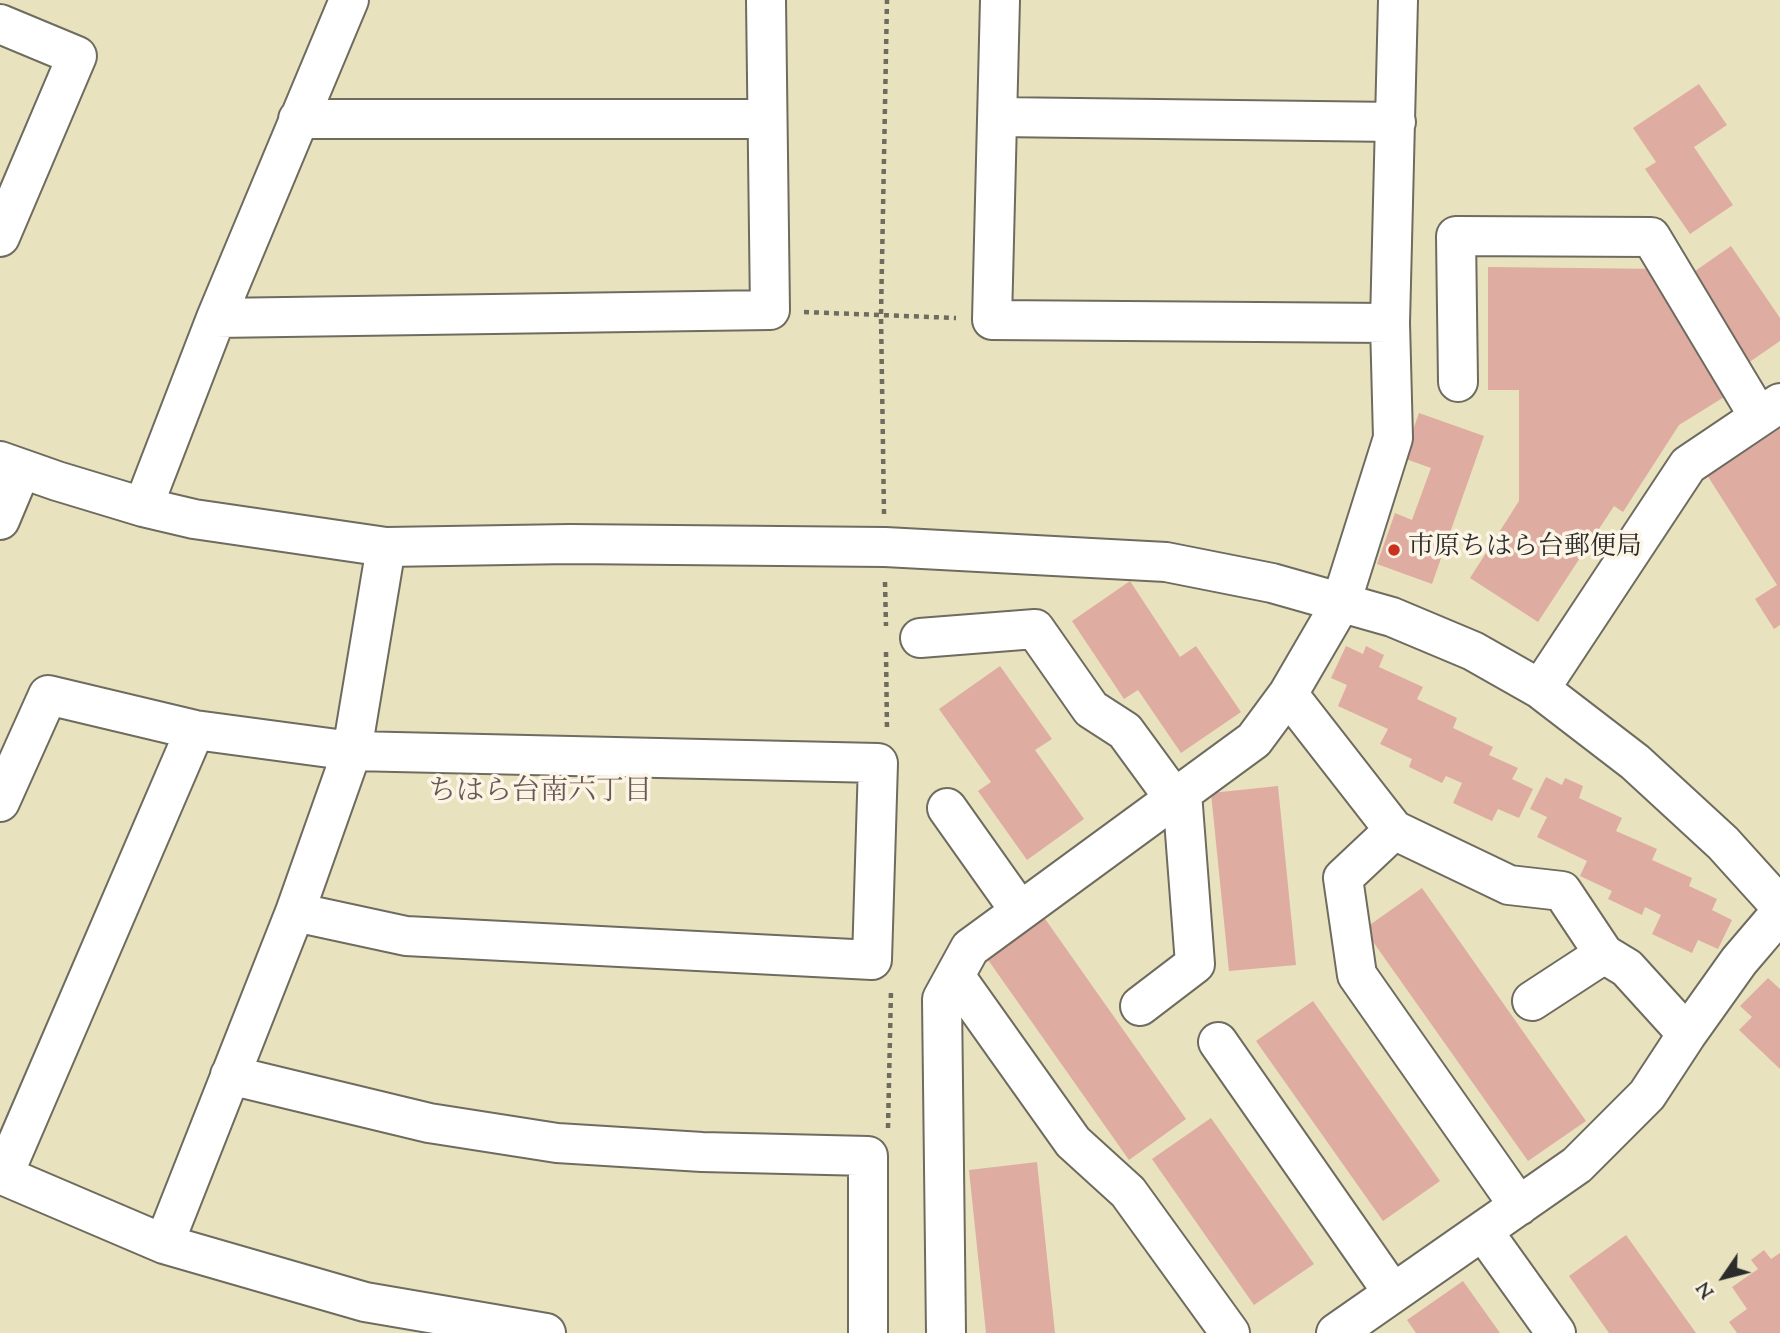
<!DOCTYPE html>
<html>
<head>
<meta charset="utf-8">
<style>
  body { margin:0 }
  #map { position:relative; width:1780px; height:1333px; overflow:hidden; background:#e9e2bf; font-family:"Sorts Mill Goudy",serif }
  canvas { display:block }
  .north { position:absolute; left:1689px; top:1242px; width:70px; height:70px; -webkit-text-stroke:5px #fcf5e5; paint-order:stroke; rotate:235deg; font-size:19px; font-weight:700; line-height:28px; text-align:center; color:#2b2b2b }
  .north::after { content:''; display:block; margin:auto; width:24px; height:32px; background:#2b2b2b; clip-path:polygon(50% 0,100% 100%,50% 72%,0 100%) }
</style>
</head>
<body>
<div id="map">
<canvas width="1780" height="1333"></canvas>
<div class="north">N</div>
</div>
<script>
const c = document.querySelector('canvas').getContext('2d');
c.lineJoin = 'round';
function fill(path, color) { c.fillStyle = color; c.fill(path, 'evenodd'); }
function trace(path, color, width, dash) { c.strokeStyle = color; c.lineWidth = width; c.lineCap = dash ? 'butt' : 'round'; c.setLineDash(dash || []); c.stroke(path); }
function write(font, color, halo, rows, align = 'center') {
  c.font = font + ' "Sorts Mill Goudy","Noto Serif JP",serif'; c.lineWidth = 7; c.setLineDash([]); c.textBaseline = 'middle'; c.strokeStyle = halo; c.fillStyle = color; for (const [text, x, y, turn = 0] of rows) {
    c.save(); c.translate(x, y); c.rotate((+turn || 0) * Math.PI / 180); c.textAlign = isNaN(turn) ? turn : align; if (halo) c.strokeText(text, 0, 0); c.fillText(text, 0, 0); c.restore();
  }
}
fill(new Path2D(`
  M 1699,84 L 1727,125 L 1694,147 L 1733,205 L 1690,234 L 1645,169 L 1656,162 L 1633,128 Z
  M 1731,246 L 1780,318 L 1780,341 L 1748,363 L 1688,276 Z
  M 1488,267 L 1666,269 L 1729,394 L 1679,425 L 1623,512 L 1614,506 L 1538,622 L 1470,578 L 1519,501 L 1519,390 L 1488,390 Z
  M 1419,413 L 1484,436 L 1432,584 L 1377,564 L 1395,513 L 1412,520 L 1431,468 L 1403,458 Z
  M 1780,428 L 1780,625 L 1774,629 L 1755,599 L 1777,585 L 1707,475 Z
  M 1130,581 L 1180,657 L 1196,646 L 1241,712 L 1181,753 L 1138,690 L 1124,699 L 1072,621 Z
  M 1346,646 L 1363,654 L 1366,646 L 1384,655 L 1379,667 L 1423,687 L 1417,699 L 1457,718 L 1453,728 L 1493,747 L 1489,755 L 1518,768 L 1512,779 L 1533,789 L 1519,818 L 1498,809 L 1492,821 L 1453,803 L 1462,783 L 1446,776 L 1442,783 L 1409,767 L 1412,759 L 1380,744 L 1388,729 L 1338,706 L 1347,685 L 1331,678 Z
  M 1000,666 L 1052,739 L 1035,750 L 1084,819 L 1027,860 L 978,791 L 991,782 L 939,709 Z
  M 1546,777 L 1562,785 L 1565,778 L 1583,786 L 1579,798 L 1622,818 L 1616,831 L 1657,849 L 1652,860 L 1692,878 L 1689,886 L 1717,899 L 1712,910 L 1732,920 L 1718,949 L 1698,940 L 1692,953 L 1652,934 L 1661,915 L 1645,907 L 1642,915 L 1608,899 L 1612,891 L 1580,876 L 1587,861 L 1537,837 L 1547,817 L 1530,809 Z
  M 1278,786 L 1296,965 L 1229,971 L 1211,793 Z
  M 1422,888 L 1586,1121 L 1528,1161 L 1364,929 Z
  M 1043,916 L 1186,1119 L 1129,1160 L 986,957 Z
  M 1768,978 L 1780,989 L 1780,1069 L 1739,1030 L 1752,1017 L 1740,1006 Z
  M 1313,1001 L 1440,1181 L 1383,1221 L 1256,1041 Z
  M 1211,1118 L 1314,1264 L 1254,1305 L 1152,1159 Z
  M 1037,1162 L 1055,1333 L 986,1333 L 969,1170 Z
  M 1626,1235 L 1696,1333 L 1609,1333 L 1569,1276 Z
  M 1764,1250 L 1771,1259 L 1780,1253 L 1780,1333 L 1737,1333 L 1729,1322 L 1747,1309 L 1732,1287 L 1758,1269 L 1751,1260 Z
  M 1463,1281 L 1500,1333 L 1416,1333 L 1407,1320 Z`), '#deaca0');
const minor = new Path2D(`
  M 1000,0 L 992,320 L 1390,323
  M 0,24 L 77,56 L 0,237
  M 998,117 L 1396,122
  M 298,119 L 766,119
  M 216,318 L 770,310 L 766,0
  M 1458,382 L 1456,236 L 1651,237 L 1759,417
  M 0,461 L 57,481 L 143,507 L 194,519 L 386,547 L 570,544 L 885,547 L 1166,562 L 1272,583 L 1392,617 L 1473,651 L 1540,689 L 1635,762 L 1723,843 L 1780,906
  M 143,507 L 216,318 L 349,0
  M 0,520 L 21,470
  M 920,638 L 1035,629 L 1091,709 L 1125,731 L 1174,798
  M 1540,689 L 1688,465 L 1780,403
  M 1288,694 L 1394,830 L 1509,885 L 1562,891 L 1604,954 L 1627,968 L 1687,1034
  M 0,802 L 48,695 L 195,730 L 352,751 L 878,763 L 872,960 L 406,936 L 295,912
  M 947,808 L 1020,911
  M 1394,830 L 1343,878 L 1357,975 L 1519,1206
  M 955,976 L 1073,1142 L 1128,1192 L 1230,1333
  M 1532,1001 L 1604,954
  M 1140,1006 L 1195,964 L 1182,793
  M 1218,1042 L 1393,1293
  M 230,1075 L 429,1123 L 557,1143 L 702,1152 L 868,1156 L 868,1333
  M 0,1174 L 164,1244 L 365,1302 L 546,1333
  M 3,1176 L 195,730
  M 1483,1231 L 1556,1333
  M 164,1244 L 295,912 L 352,751 L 386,547
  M 946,1333 L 942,999 L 970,948 L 1254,740 L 1288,694 L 1341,603 L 1393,438 L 1390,323 L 1398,0
  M 1336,1333 L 1577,1165 L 1647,1095 L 1687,1034 L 1739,961 L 1780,913`);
trace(minor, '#6e6b5f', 42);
trace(new Path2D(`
  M 804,312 L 956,318
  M 884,514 L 881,315 L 887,0
  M 885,582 L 886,626
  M 886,652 L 887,731
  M 888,1128 L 891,990`), '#6e6b5f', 4.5, [5, 5]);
trace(minor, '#fff', 38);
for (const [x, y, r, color] of [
  [1394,550,7,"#c8321e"]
]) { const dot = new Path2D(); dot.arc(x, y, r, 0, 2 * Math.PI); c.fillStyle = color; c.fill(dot); trace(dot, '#fcf5e5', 2.5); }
write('26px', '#2b2b2b', '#fcf5e5', [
  ["市原ちはら台郵便局",1408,550]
], 'left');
write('28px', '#6a5854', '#fcf5e5', [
  ["ちはら台南六丁目",540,794]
]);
</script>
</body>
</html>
